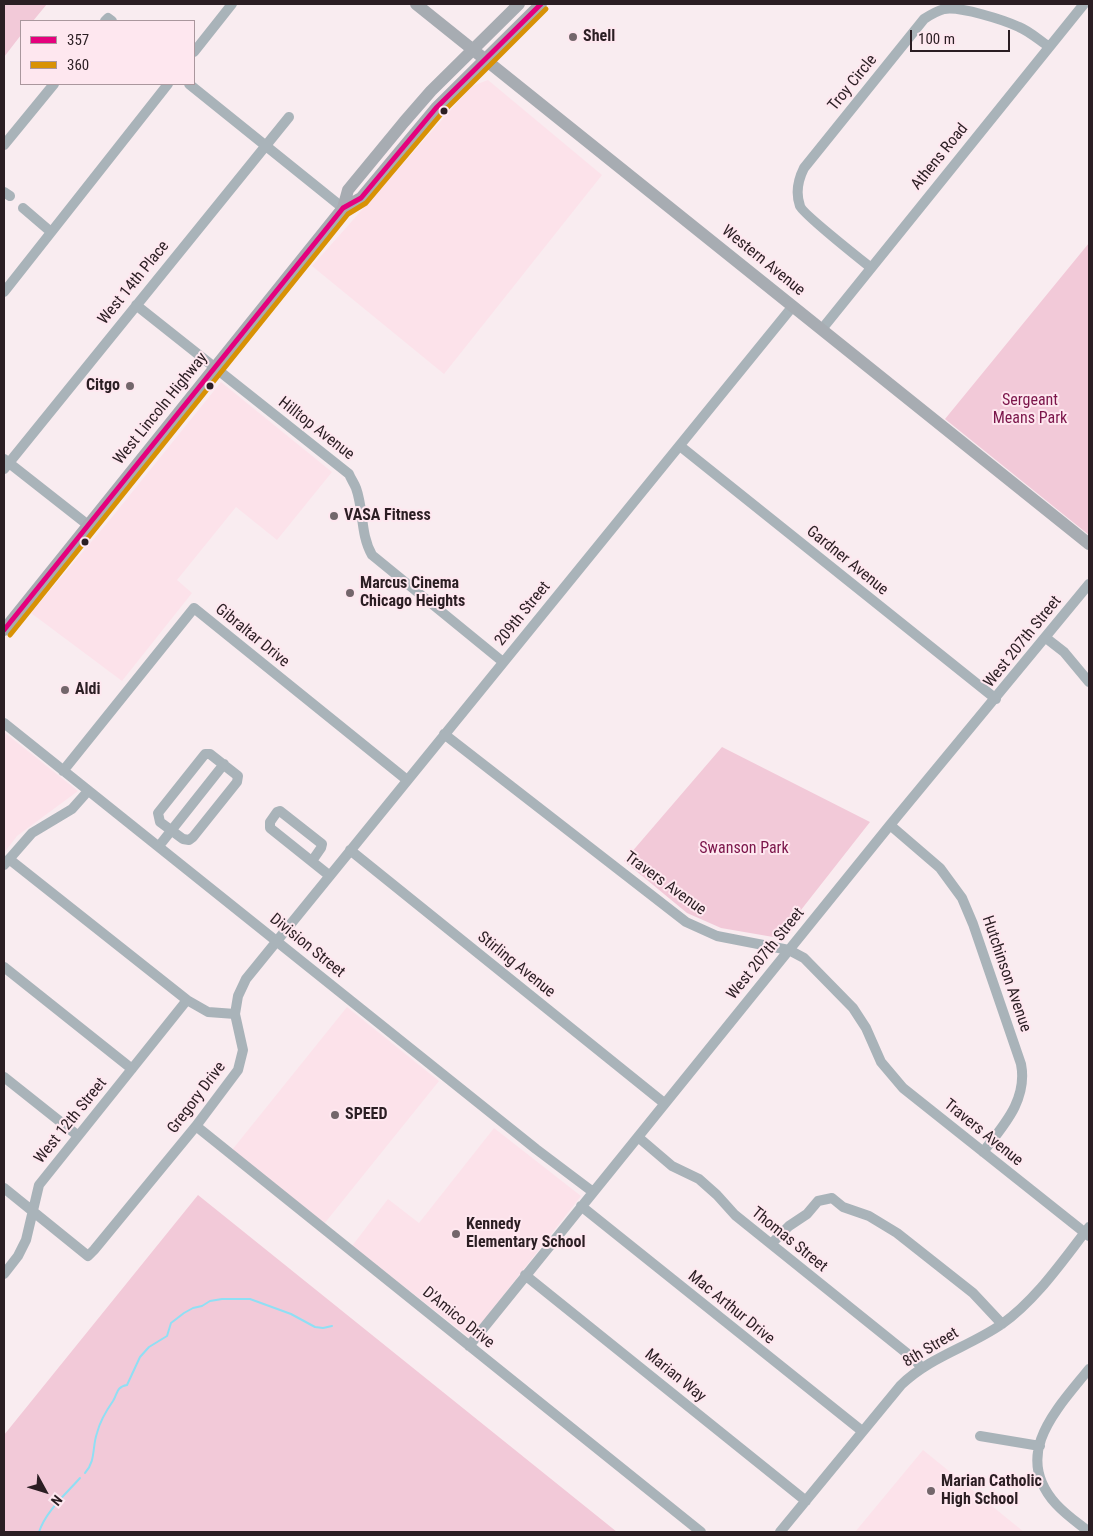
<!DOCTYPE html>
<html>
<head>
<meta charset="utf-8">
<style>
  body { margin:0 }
  #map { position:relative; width:1093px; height:1536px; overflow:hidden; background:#f9ecf0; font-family:"Roboto Condensed",sans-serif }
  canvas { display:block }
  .frame { position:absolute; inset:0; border:5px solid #2b1e23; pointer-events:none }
  .legend { position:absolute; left:20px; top:20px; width:175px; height:65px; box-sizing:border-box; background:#fee7ef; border:1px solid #aa979d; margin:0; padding:6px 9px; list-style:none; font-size:15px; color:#2b1e23 }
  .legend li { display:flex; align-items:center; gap:10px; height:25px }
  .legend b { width:25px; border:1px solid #aa979d }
  .north { position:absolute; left:20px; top:1466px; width:50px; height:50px; -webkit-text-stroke:4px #fee7ef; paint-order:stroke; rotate:129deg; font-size:14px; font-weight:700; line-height:20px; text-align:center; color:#2b1e23 }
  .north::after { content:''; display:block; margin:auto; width:18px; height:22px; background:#2b1e23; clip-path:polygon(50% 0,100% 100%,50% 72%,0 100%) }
  .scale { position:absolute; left:910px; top:30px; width:100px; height:22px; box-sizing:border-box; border:2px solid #2b1e23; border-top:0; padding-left:6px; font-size:15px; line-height:18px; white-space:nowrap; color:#2b1e23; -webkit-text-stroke:4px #fee7ef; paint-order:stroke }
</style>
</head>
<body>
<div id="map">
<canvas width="1093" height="1536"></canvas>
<div class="frame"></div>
<ul class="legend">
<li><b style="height:6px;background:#e5007d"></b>357</li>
<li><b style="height:6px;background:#d89205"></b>360</li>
</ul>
<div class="north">N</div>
<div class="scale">100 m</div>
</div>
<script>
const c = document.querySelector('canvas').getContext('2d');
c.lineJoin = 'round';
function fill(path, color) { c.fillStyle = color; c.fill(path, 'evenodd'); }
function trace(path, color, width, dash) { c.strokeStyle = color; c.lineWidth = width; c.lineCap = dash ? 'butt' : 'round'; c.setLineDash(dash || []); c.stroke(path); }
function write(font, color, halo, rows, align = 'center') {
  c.font = font + ' "Roboto Condensed",sans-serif'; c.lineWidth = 4; c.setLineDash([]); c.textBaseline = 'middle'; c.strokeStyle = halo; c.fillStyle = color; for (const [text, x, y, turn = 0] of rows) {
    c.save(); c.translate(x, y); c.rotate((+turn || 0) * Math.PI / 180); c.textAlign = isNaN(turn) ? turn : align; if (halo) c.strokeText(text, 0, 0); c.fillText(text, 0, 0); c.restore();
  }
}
fill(new Path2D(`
  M 488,80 L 602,175 L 444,374 L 312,266 L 472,86 Z
  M 221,382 L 332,472 L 277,540 L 236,507 L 177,580 L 192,593 L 122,681 L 31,613 L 108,522 Z
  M 4,732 L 78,791 L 17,836 L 4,853 Z
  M 347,1007 L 439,1081 L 324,1224 L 232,1150 Z
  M 494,1128 L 581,1196 L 470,1338 L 352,1246 L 388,1199 L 419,1223 Z
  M 923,1450 L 1024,1532 L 855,1532 Z`), '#fce2ea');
fill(new Path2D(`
  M 4,4 L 47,4 L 33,21 L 21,21 L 21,35 L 4,57 Z
  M 1089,243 L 1089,535 L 945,419 Z
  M 722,747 L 870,822 L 779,938 L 721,928 L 687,913 L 624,861 Z
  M 198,1195 L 617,1532 L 4,1532 L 4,1435 Z`), '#f2c9d8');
trace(new Path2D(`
  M 85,1473 C 96,1461 92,1447 97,1433 C 100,1421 106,1411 113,1401 C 118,1393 116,1387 127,1385 L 140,1357 L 149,1347 L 167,1336 L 171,1323 L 184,1313 L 193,1308 L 202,1306 L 210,1301 L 222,1299 L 250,1299 L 291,1314 L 315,1327 L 323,1328 L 332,1326
  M 39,1532 C 46,1511 65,1495 80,1478`), '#90dff4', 2);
trace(new Path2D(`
  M 105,21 L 108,18 L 112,21
  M 194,52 L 232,4
  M 189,84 L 343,208
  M 4,145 L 54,84
  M 4,192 L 10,196
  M 23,208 L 51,232
  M 870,267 C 860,259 802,213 800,206 C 795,192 798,180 804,168 L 924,19 C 930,15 937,11 944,9 C 960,6 1004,20 1019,27 C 1029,31 1039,40 1048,46
  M 4,292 L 168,84
  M 136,305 L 349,474 C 351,479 354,483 356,488 C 364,510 360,534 372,555 L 503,662
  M 822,329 L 1084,4
  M 680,446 L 996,699
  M 4,459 L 88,525
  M 4,469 L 289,117
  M 1046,638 L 1064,652 L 1089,682
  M 4,723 L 536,1149 L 593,1192
  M 444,734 L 686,922 L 717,936 L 789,950 L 804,958 L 853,1008 L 866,1028 L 881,1062 L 903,1088 L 1089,1236
  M 205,754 L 210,754 L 238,776 L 237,782 L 193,837 L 189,840 L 183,839 L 160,822 L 158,813 Z
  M 63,771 L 194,608 L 407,780
  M 890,825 L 940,868 L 962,898 L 973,924 L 1021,1064 C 1028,1100 1003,1126 983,1152
  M 159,846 L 224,764
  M 350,850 L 664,1103
  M 9,859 L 187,1000 L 208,1012 L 235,1014
  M 312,861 L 321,848 L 322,844 L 280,811 L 277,812 L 270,822 L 270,828 L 330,876
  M 4,865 L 32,833 L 72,809 L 88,791
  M 4,967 L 132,1069
  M 4,1077 L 77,1135
  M 196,1126 L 701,1532
  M 638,1137 L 672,1166 L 699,1179 L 717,1195 L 735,1215 L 914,1359 L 921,1367
  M 4,1188 L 88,1256 L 94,1250 L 196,1126 L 238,1070 L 243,1050 L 235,1014 L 238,996 L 246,979 L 793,306
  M 581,1206 L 862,1431
  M 771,1244 L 789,1226 L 807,1214 L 818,1201 L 832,1198 L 843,1207 L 869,1216 L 897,1233 L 973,1293 L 1002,1324
  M 4,1274 L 18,1256 L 26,1240 L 39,1185 L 187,1000
  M 525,1275 L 806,1501
  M 469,1346 L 890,825 L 1089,584
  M 1089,1369 C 1057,1409 1011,1454 1056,1504 C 1066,1515 1078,1523 1089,1532
  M 980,1436 L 1040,1446
  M 780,1532 L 901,1385 C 931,1356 969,1347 1002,1324 C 1037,1299 1063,1260 1089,1227`), '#a9b3b9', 10);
trace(new Path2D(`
  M 416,4 L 1089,544
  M 343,208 L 348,190 L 404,122 L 431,91 L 519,4
  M 4,630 L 343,208 L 361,198 L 436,108 L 541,4`), '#a7acb2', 12);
trace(new Path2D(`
  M 4,630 L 343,208 L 361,198 L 436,108 L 541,4`), '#e5007d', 5);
trace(new Path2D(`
  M 10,635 L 348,214 L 366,203 L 442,113 L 546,9`), '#d89205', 5);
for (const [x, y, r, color] of [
  [573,37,5,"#73666b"],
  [444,111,4.5,"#2b1e23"],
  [130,386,5,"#73666b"],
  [210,386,4.5,"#2b1e23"],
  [334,516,5,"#73666b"],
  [85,542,4.5,"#2b1e23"],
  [350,593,5,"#73666b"],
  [65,690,5,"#73666b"],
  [335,1115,5,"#73666b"],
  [456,1234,5,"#73666b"],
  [931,1491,5,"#73666b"]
]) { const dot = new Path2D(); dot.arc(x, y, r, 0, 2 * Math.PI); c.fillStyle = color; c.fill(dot); trace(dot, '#fee7ef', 2); }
write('bold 16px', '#2b1e23', '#fee7ef', [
  ["Shell",583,37],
  ["Citgo",120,386,"right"],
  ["VASA Fitness",344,516],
  ["Marcus Cinema",360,584],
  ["Chicago Heights",360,602],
  ["Aldi",75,690],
  ["SPEED",345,1115],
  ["Kennedy",466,1225],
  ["Elementary School",466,1243],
  ["Marian Catholic",941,1482],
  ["High School",941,1500]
], 'left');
write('16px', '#2b1e23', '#fee7ef', [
  ["Troy Circle",853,83,-51],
  ["Athens Road",940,157,-51],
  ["Western Avenue",763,261,39],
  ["West 14th Place",134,283,-51],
  ["West Lincoln Highway",161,409,-51],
  ["Hilltop Avenue",316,429,38],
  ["Gardner Avenue",847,561,39],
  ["209th Street",523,614,-51],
  ["Gibraltar Drive",252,636,39],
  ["West 207th Street",1023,642,-51],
  ["Travers Avenue",665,884,36],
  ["Division Street",307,946,39],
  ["West 207th Street",766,954,-51],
  ["Stirling Avenue",516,965,39],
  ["Hutchinson Avenue",1006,974,71],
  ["Gregory Drive",197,1098,-53],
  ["West 12th Street",71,1121,-51],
  ["Travers Avenue",983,1133,39],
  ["Thomas Street",789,1240,39],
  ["Mac Arthur Drive",731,1308,39],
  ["D'Amico Drive",458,1318,39],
  ["8th Street",931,1348,-31],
  ["Marian Way",675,1376,39]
]);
write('16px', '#7b154a', '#fee7ef', [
  ["Sergeant",1030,401],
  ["Means Park",1030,419],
  ["Swanson Park",744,849]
]);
</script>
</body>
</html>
